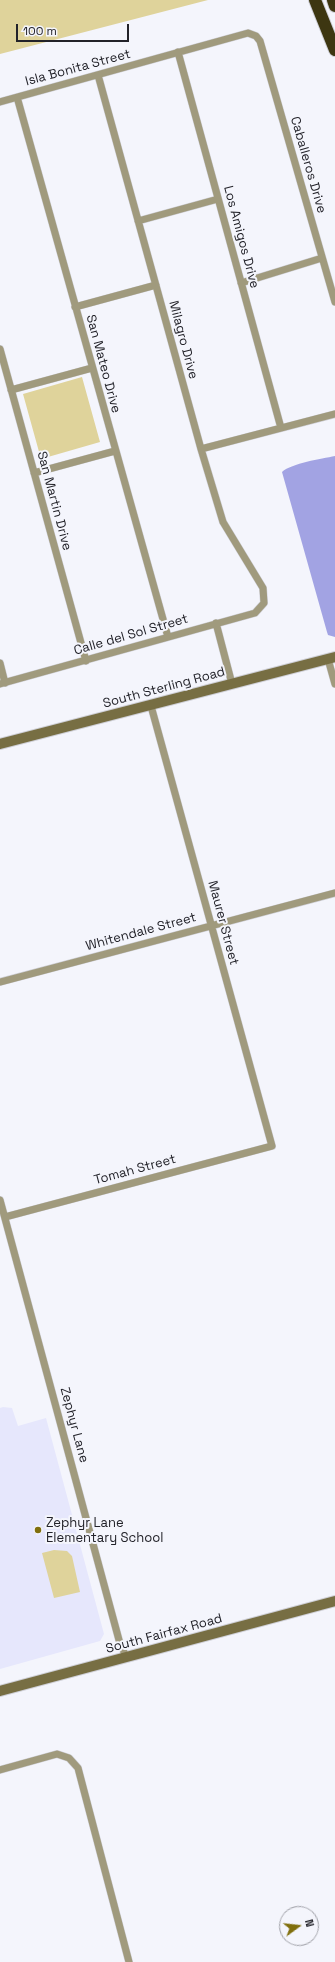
<!DOCTYPE html>
<html>
<head>
<meta charset="utf-8">
<style>
  body { margin:0 }
  #map { position:relative; width:335px; height:1962px; overflow:hidden; background:#f4f5fc; font-family:"Space Grotesk",sans-serif }
  canvas { display:block }
  .north { position:absolute; left:279px; top:1906px; width:40px; height:40px; box-sizing:border-box; background:#f4f5fc; border:1px solid #a0a1a8; border-radius:50%; rotate:75deg; font-size:11px; font-weight:700; line-height:16px; text-align:center; color:#222229 }
  .north::after { content:''; display:block; margin:auto; width:14px; height:18px; background:#806f0d; clip-path:polygon(50% 0,100% 100%,50% 72%,0 100%) }
  .scale { position:absolute; left:16px; top:24px; width:113px; height:18px; box-sizing:border-box; border:2px solid #222229; border-top:0; padding-left:5px; font-size:12px; line-height:14px; white-space:nowrap; color:#222229; -webkit-text-stroke:3px #f4f5fc; paint-order:stroke }
</style>
</head>
<body>
<div id="map">
<canvas width="335" height="1962"></canvas>
<div class="north">N</div>
<div class="scale">100 m</div>
</div>
<script>
const c = document.querySelector('canvas').getContext('2d');
c.lineJoin = 'round';
function fill(path, color) { c.fillStyle = color; c.fill(path, 'evenodd'); }
function trace(path, color, width, dash) { c.strokeStyle = color; c.lineWidth = width; c.lineCap = dash ? 'butt' : 'round'; c.setLineDash(dash || []); c.stroke(path); }
function write(font, color, halo, rows, align = 'center') {
  c.font = font + ' "Space Grotesk",sans-serif'; c.lineWidth = 4; c.setLineDash([]); c.textBaseline = 'middle'; c.strokeStyle = halo; c.fillStyle = color; for (const [text, x, y, turn = 0] of rows) {
    c.save(); c.translate(x, y); c.rotate((+turn || 0) * Math.PI / 180); c.textAlign = isNaN(turn) ? turn : align; if (halo) c.strokeText(text, 0, 0); c.fillText(text, 0, 0); c.restore();
  }
}
fill(new Path2D(`
  M 3,1407 L 12,1408 L 18,1426 L 46,1418 L 104,1634 L 100,1641 L 0,1669 L 0,1408 Z`), '#e6e7fc');
fill(new Path2D(`
  M 0,0 L 208,0 L 0,54 Z
  M 82,377 L 100,442 L 41,459 L 23,394 Z
  M 54,1550 L 67,1551 L 72,1556 L 80,1592 L 54,1598 L 42,1553 Z`), '#dfd39b');
fill(new Path2D(`
  M 335,456 L 335,637 L 328,635 L 327,632 L 282,472 C 292,463 321,459 335,456 Z`), '#a2a3e3');
const street = new Path2D(`
  M 178,52 L 281,428
  M 17,97 L 168,637
  M 0,102 L 248,33 L 256,36 L 260,41 L 335,302
  M 138,221 L 218,199
  M 241,283 L 322,258
  M 75,307 L 156,285
  M 0,349 L 86,661
  M 11,390 L 92,368
  M 201,449 L 335,414
  M 34,473 L 115,451
  M 216,623 L 232,684
  M 328,659 L 335,684
  M 0,663 L 5,683
  M 0,684 L 255,613 L 264,603 L 263,588 L 223,522 L 201,449 L 98,75
  M 0,982 L 335,893
  M 0,1200 L 119,1640 L 126,1657
  M 5,1217 L 272,1146 L 151,706
  M 0,1770 L 57,1754 L 69,1758 L 78,1768 L 129,1962`);
const secondary = new Path2D(`
  M 0,744 L 335,657
  M 0,1691 L 335,1601`);
const highway = new Path2D(`
  M 315,0 L 335,50
  M 333,0 L 335,6`);
trace(street, '#cecfd6', 8);
trace(secondary, '#cecfd6', 12);
trace(highway, '#cecfd6', 14);
trace(street, '#a09a7d', 7);
trace(secondary, '#776e43', 10);
trace(highway, '#3d3611', 12);
for (const [x, y, r, color] of [
  [38,1530,4,"#806f0d"]
]) { const dot = new Path2D(); dot.arc(x, y, r, 0, 2 * Math.PI); c.fillStyle = color; c.fill(dot); trace(dot, '#f4f5fc', 1.5); }
write('13px', '#222229', '#f4f5fc', [
  ["Isla Bonita Street",78,68,-15],
  ["Caballeros Drive",308,165,74],
  ["Los Amigos Drive",241,237,75],
  ["Milagro Drive",183,340,75],
  ["San Mateo Drive",103,364,75],
  ["San Martin Drive",54,501,75],
  ["Calle del Sol Street",131,635,-16],
  ["South Sterling Road",164,688,-15],
  ["Maurer Street",223,923,75],
  ["Whitendale Street",141,932,-15],
  ["Tomah Street",135,1170,-15],
  ["Zephyr Lane",74,1425,75],
  ["South Fairfax Road",164,1634,-15]
]);
write('13px', '#222229', '#f4f5fc', [
  ["Zephyr Lane",46,1523],
  ["Elementary School",46,1538]
], 'left');
</script>
</body>
</html>
